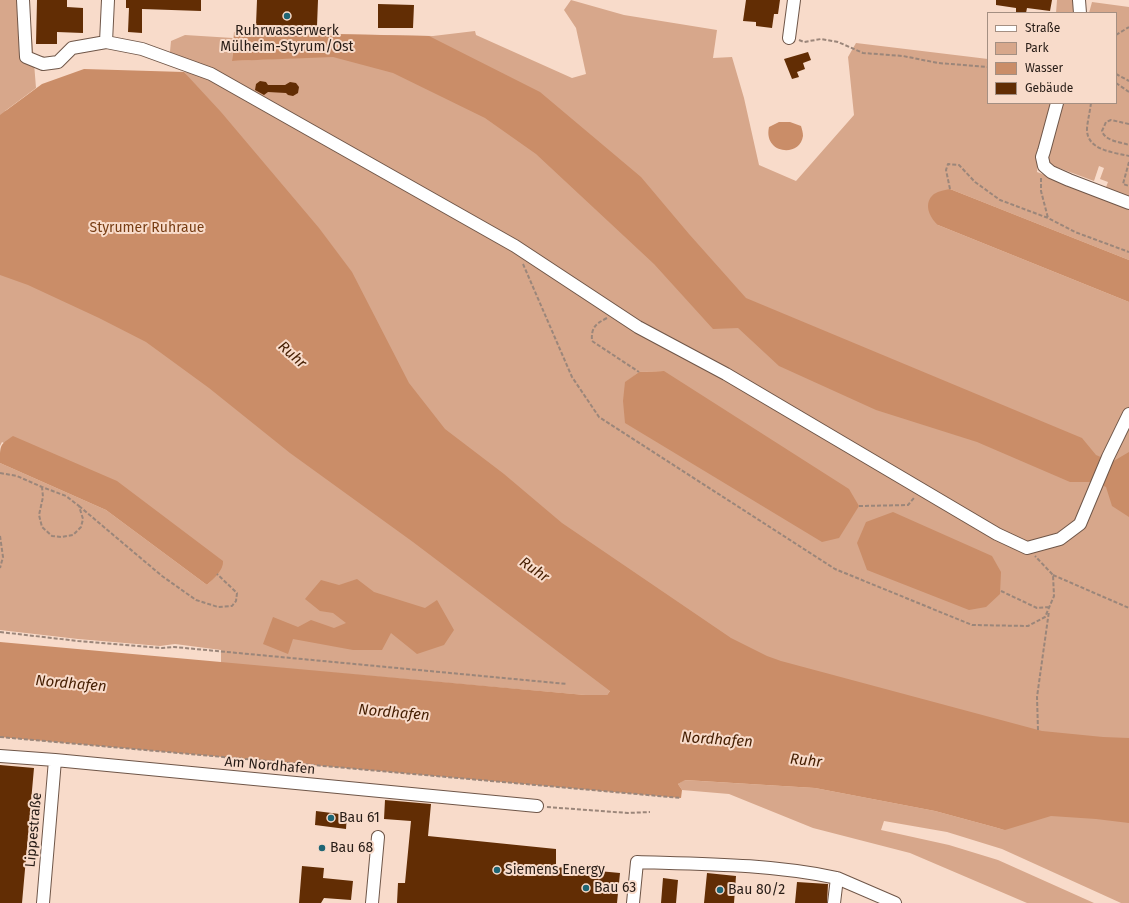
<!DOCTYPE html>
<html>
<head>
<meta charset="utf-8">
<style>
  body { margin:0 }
  #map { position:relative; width:1129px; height:903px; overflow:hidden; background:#f8dbca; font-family:"Fira Sans",sans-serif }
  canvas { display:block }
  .legend { position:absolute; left:987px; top:12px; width:130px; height:92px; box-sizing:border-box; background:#f8dbca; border:1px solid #a48f82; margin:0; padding:5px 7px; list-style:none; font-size:12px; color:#271c16 }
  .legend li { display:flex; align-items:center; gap:8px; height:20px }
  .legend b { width:20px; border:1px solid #a48f82 }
</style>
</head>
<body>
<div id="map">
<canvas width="1129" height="903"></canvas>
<ul class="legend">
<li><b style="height:5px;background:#fff"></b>Straße</li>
<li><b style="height:11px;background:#d7a78b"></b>Park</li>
<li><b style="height:11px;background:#ca8d68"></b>Wasser</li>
<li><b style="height:11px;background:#622d04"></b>Gebäude</li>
</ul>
</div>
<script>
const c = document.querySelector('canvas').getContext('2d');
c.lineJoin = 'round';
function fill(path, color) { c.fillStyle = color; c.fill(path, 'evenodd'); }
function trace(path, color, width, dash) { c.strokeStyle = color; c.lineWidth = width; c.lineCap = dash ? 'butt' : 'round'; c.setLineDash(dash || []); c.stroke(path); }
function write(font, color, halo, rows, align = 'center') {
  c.font = font + ' "Fira Sans",sans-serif'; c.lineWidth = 4; c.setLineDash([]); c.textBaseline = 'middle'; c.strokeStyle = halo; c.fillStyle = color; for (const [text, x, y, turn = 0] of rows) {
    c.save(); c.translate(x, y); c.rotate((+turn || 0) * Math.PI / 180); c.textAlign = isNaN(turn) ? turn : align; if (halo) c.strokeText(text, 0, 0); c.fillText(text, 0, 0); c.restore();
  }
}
fill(new Path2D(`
  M 0,0 L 29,0 L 36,88 L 5,111 L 188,77 L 184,72 L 195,73 L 169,62 L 171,41 L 185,35 L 233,38 L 232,61 L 333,56 L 334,34 L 433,36 L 475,31 L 476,35 L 572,78 L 586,74 L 576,28 L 564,10 L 571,0 L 624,15 L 717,30 L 713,58 L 732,57 L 744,98 L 759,165 L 796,181 L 854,115 L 848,57 L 856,43 L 988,59 L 988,103 L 1053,103 L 1039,152 L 1037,172 L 1129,208 L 1129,260 L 950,189 L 938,225 L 1129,302 L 1129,903 L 1121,903 L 1002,849 L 947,832 L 884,821 L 881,830 L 949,845 L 998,860 L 1094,903 L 1027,903 L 910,853 L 813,828 L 729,794 L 682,790 L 678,784 L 684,780 L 815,788 L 935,811 L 1005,830 L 610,691 L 607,695 L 585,695 L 221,663 L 221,650 L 175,644 L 160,646 L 78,639 L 0,630 L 0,463 L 106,510 L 207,585 L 217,574 L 2,442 L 0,446 ZM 664,371 L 625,383 L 639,372 Z
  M 1057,0 L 1073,0 L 1074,13 L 1056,13 Z
  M 1092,2 L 1129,7 L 1129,198 L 1105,190 L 1108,182 L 1100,179 L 1104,168 L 1099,166 L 1094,181 L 1051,165 L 1047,157 L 1063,103 L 1116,103 L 1116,13 L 1089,13 Z`), '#d7a78b');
fill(new Path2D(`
  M 234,32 L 429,36 L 540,92 L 641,177 L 689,234 L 746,298 L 1082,438 L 1096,455 L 1112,462 L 1129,452 L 1129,517 L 1112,506 L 1106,487 L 1096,482 L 1070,482 L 977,442 L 876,410 L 779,366 L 738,328 L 713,329 L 654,264 L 536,154 L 485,118 L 393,73 L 333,57 L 232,61 Z
  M 84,69 L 184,72 L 221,112 L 319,228 L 352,272 L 409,383 L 445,429 L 504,474 L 562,523 L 731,638 L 767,656 L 781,661 L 1042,731 L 1103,737 L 1129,738 L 1129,823 L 1096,819 L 1051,816 L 1005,830 L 935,811 L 815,788 L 685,780 L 678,784 L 682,790 L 681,798 L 0,737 L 0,642 L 585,695 L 607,695 L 610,691 L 413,542 L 290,453 L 209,388 L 146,342 L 99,318 L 28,285 L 0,275 L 0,115 L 42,84 Z
  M 779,122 L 790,122 L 801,126 C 802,129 803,133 803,136 C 800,158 763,154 769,127 Z
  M 950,189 L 1129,260 L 1129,302 L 938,225 C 929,217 923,203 934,194 C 939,191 945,190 950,189 Z
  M 664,371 L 849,489 L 859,506 L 839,538 L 822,542 L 625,423 L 623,401 L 625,382 L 639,372 Z
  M 13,436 L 117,481 L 223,561 C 224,570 213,579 207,585 L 106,510 L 0,463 C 0,444 0,445 13,436 Z
  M 893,512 L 992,556 L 1001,572 L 1000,594 L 986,607 L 969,610 L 867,570 L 857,543 L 866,522 Z
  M 357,579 L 374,592 L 425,608 L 437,600 L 454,630 L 444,645 L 417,654 L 391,633 L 382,650 L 353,650 L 293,639 L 288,654 L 263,644 L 273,617 L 298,627 L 311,620 L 334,628 L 346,623 L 333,613 L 320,611 L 305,599 L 321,580 L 339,585 Z`), '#ca8d68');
fill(new Path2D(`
  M 37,0 L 67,0 L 67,7 L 83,8 L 83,33 L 57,32 L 57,44 L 36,44 Z
  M 126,0 L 201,0 L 201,11 L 142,9 L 142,33 L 128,32 L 129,8 L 126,8 Z
  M 257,0 L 318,0 L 317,26 L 256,25 Z
  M 746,0 L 780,0 L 778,14 L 774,14 L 772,28 L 756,26 L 756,22 L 743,21 Z
  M 996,0 L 1052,0 L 1050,11 L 1027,8 L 1026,13 L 1016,13 L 1016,8 L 996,5 Z
  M 378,4 L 414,5 L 413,28 L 378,28 Z
  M 808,52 L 811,60 L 803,63 L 805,69 L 797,72 L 799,77 L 792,79 L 784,59 Z
  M 260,81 L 266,82 L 268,85 L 285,85 L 290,82 L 296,83 L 299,87 L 298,93 L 293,96 L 288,95 L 286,93 L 268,92 L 264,95 L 255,90 L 256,84 Z
  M 0,765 L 34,768 L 22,903 L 0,903 Z
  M 385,800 L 431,804 L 428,836 L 556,849 L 556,867 L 620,873 L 617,903 L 397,903 L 398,883 L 405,883 L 411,821 L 384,819 Z
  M 316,811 L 347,815 L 346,829 L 315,825 Z
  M 302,866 L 324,868 L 323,878 L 353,881 L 351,900 L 324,898 L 321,903 L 299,903 Z
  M 707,873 L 736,876 L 734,903 L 704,903 Z
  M 663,878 L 678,880 L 676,903 L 661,903 Z
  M 797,882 L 828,884 L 827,903 L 795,903 Z`), '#622d04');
const minor = new Path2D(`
  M 23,0 L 26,57 L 43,64 L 58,62 L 72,48 L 106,42 L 142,49 L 211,74 L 515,246 L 638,327 L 726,374 L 997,534 L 1027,548 L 1060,539 L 1080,524 L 1108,457 L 1129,414
  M 1079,0 L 1080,13
  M 789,38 L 794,0
  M 106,42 L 108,0
  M 1057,103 L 1044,151 L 1042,157 L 1044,166 L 1051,172 L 1069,180 L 1129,203
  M 0,756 L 55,760 L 537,806
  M 837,878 L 895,903
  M 43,903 L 55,760
  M 372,903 L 378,837
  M 633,903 L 637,862 C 703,864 771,864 837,878 L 834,903`);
trace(minor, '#6f5648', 14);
trace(new Path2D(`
  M 1116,35 L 1129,27
  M 799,40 L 804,42 L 821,39 L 838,42 L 863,53 L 903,56 L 938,63 L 988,67
  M 1116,74 L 1129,81
  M 1116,83 L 1129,92
  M 1091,103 C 1090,111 1088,119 1087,128 C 1086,150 1112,152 1129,156
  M 1129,124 L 1111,120 L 1106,122 L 1102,131 C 1105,141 1120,142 1129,145
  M 1129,162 L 1123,184 L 1129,186
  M 1041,178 L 1041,191 L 1048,218
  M 950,189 L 946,170 L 948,164 L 959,165 L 975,182 L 1000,200 L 1048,218 L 1075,232 L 1129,252
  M 523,264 L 572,377 L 599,417 L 835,569 L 972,625 L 1028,626 L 1045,617 L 1054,596 L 1053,575 L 1035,556
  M 607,318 C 595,324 591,328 592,341 L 639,372
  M 0,473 L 17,476 L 42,487 L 66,496 L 79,506 L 83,519 L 81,527 L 73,535 L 61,537 L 52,536 L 42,527 L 39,515 L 43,497 L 42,487
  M 79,506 L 162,576 L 196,600 L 218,607 L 232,606 L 236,601 L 237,593 L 217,574
  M 859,506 L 908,505 L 914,498
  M 0,536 L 3,557 L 0,568
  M 1053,575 L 1129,608
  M 1001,591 L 1037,608 L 1049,607
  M 0,632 L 78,641 L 162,648 L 174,647 L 567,684
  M 1038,730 L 1037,697 L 1049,611
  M 0,737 L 681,798
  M 547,807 L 628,813 L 650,812`), '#9b867a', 2, [4, 2]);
trace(minor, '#fff', 12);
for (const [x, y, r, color] of [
  [287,16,4,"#1e6574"],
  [331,818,4,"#1e6574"],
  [322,848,4,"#1e6574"],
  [497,870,4,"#1e6574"],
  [586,888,4,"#1e6574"],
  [720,890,4,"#1e6574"]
]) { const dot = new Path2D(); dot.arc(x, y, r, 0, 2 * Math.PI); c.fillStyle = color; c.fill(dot); trace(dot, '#f8dbca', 1.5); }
write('14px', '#271c16', '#f8dbca', [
  ["Ruhrwasserwerk",287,31,"center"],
  ["Mülheim-Styrum/Ost",287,47,"center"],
  ["Bau 61",339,818],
  ["Bau 68",330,848],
  ["Siemens Energy",505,870],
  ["Bau 63",594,888],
  ["Bau 80/2",728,890]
], 'left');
write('14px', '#773d13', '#f8dbca', [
  ["Styrumer Ruhraue",147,228]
]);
write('14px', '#271c16', '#f8dbca', [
  ["Am Nordhafen",270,766,5],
  ["Lippestraße",34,830,-85]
]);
write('italic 15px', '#441d00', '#f8dbca', [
  ["Ruhr",292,355,42],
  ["Ruhr",534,570,35],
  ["Nordhafen",71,684,5],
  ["Nordhafen",394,713,5],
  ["Nordhafen",717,740,4],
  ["Ruhr",806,761,6]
]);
</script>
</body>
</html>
